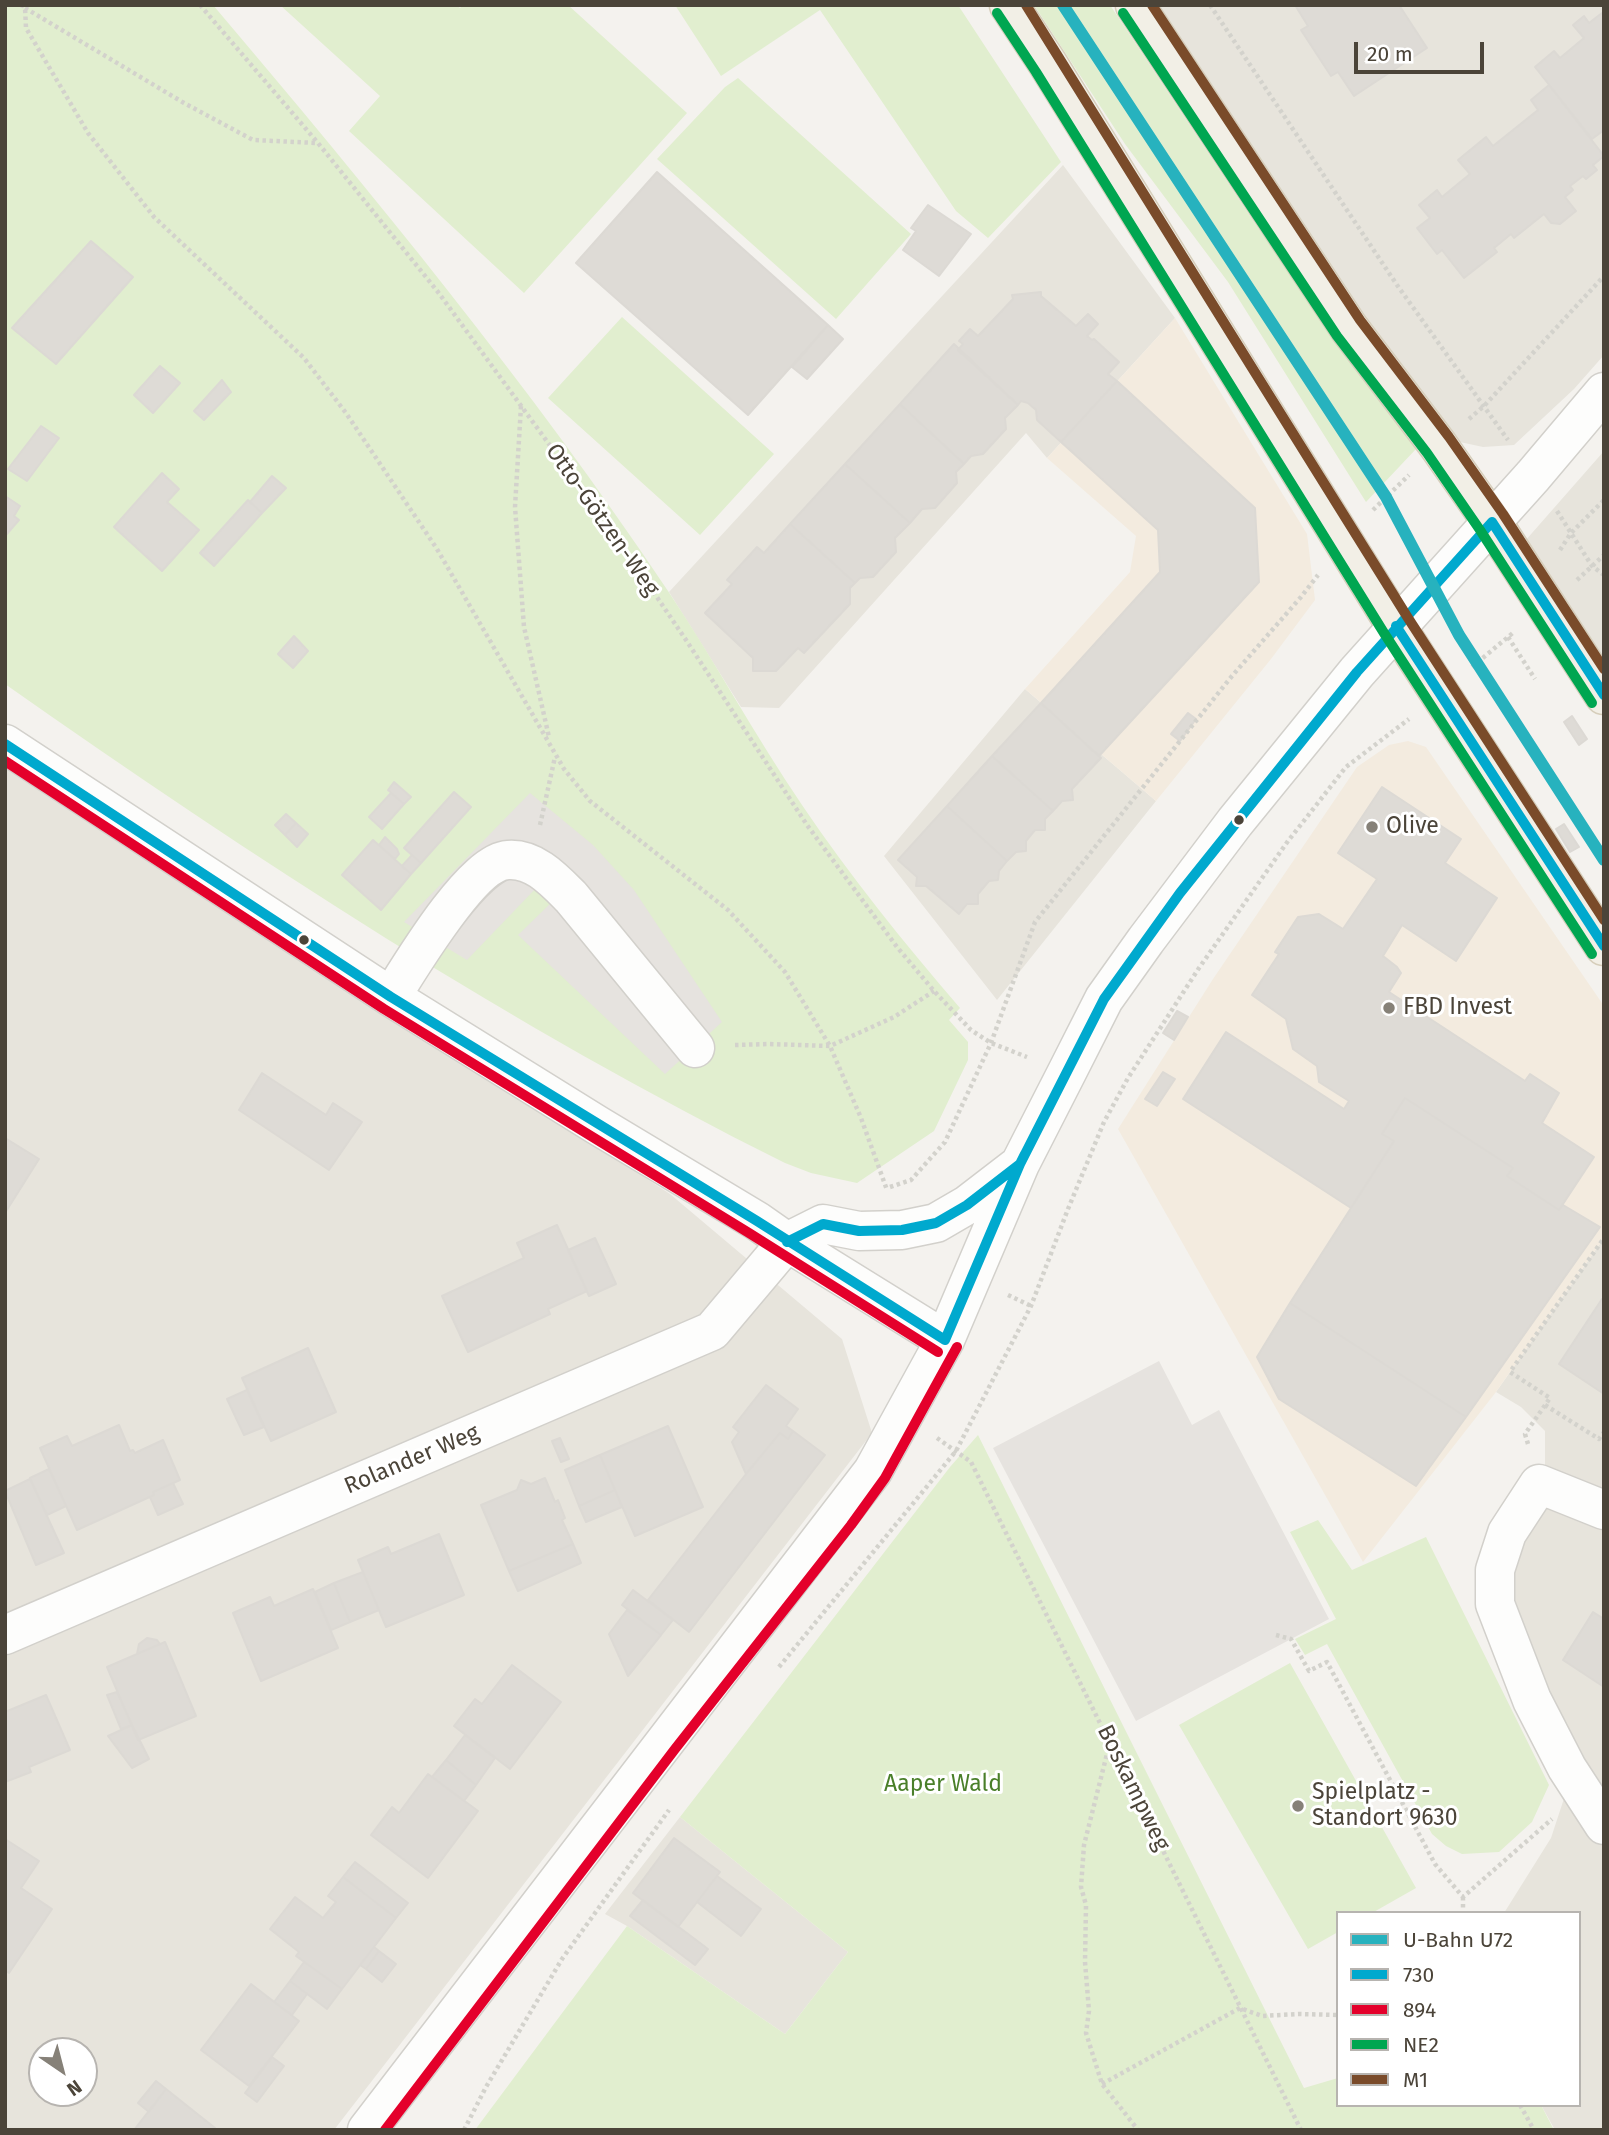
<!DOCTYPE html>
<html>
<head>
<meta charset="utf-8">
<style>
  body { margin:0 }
  #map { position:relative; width:1609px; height:2135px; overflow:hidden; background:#f4f2ee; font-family:"Fira Sans",sans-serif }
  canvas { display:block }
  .frame { position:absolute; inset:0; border:7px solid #4b4439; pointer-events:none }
  .legend { position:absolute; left:1336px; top:1911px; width:245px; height:196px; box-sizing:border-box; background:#fff; border:2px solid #b7b4b0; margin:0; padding:9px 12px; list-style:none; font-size:21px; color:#4b4439 }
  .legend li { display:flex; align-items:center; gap:14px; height:35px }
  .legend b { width:35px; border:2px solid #b7b4b0 }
  .north { position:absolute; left:28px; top:2037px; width:70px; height:70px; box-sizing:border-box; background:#fff; border:2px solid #b7b4b0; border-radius:50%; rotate:145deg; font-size:19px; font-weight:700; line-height:28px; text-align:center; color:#4b4439 }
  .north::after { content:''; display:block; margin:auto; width:24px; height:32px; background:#868178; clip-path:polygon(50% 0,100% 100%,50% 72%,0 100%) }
  .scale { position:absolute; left:1354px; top:42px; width:130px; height:32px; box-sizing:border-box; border:4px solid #4b4439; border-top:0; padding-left:9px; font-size:21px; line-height:24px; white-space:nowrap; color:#4b4439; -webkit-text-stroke:5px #fff; paint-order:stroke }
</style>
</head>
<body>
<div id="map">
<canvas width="1609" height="2135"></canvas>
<div class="frame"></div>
<ul class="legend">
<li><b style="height:9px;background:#27b2be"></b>U-Bahn U72</li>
<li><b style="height:9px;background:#00a9ce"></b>730</li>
<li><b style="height:9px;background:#e4002b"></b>894</li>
<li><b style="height:9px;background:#00a651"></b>NE2</li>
<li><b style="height:9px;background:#7a4b2a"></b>M1</li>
</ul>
<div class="north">N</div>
<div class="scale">20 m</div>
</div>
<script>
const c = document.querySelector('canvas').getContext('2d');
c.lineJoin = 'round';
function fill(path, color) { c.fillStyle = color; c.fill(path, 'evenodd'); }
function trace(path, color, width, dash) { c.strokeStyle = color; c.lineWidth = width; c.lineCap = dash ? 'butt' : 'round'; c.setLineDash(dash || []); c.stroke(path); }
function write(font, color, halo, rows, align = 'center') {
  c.font = font + ' "Fira Sans",sans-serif'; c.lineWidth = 6; c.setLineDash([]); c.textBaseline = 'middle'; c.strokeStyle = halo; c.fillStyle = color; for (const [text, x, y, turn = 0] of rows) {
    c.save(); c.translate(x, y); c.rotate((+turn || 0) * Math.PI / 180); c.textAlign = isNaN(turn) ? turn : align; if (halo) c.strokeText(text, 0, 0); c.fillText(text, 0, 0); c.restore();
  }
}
fill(new Path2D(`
  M 1151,5 L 1604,5 L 1604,355 L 1574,389 L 1514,445 L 1483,447 L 1446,439 Z
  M 1063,165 L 1175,318 L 1047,458 L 1026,433 L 779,708 L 741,707 L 669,592 Z
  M 1604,451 L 1604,670 L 1525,541 Z
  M 1025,689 L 1156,801 L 997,1000 L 884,856 Z
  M 5,760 L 670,1194 L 842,1339 L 872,1433 L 334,2130 L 5,2130 ZM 42,2051 L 84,2051 L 84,2093 L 42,2093 Z
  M 1604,1238 L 1604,2130 L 1555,2130 L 1541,2105 L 1579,2105 L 1579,1913 L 1504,1913 L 1551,1838 L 1577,1759 L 1503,1604 L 1514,1536 L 1545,1484 L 1545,1431 L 1521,1407 L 1496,1392 Z
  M 680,1817 L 848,1952 L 785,2034 L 627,1926 L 605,1914 Z`), '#e7e4dc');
fill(new Path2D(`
  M 1175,318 L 1307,534 L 1315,600 L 1271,659 L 1156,801 L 1025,689 L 1130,572 L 1136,536 L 1047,458 Z
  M 1408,741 L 1426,747 L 1604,1006 L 1604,1238 L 1496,1392 L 1363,1562 L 1118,1129 L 1213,979 L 1357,767 L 1389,745 Z`), '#f3ebdf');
fill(new Path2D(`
  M 5,5 L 213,5 C 373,194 530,385 668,591 C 715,661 755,736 802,805 C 850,876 904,943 960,1008 L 949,1020 L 968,1042 L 968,1060 L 934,1131 L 857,1183 L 811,1173 L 785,1163 C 512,1027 254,859 5,684 Z
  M 280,5 L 456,5 L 460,8 L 463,5 L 568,5 L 687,113 L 524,293 L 349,131 L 380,96 Z
  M 675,5 L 958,5 L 1061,162 L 988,238 L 956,211 L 820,10 L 721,76 Z
  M 1034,5 L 1110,5 L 1256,225 L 1416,449 L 1366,502 L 1228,282 L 1125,144 Z
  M 738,78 L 911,234 L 836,319 L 657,159 L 725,87 Z
  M 622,317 L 774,454 L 700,535 L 548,398 Z
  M 978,1435 L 1304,2088 L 1338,2078 L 1338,2105 L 1541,2105 L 1554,2130 L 475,2130 L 627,1926 L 785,2034 L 848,1952 L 680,1817 L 950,1467 Z
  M 1318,1520 L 1352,1570 L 1426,1537 L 1549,1785 L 1532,1822 L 1499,1852 L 1462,1854 L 1446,1846 L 1432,1834 L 1327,1644 L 1305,1655 L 1295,1639 L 1336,1619 L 1290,1532 Z
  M 1290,1663 L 1416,1888 L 1372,1913 L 1338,1913 L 1338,1932 L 1308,1949 L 1179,1725 Z`), '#e1eecf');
fill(new Path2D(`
  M 530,793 L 593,845 L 634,890 L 722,1022 L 665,1074 L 518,935 L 554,900 L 539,885 L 467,960 L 404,922 Z
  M 1159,1361 L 1192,1425 L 1219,1410 L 1329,1619 L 1136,1721 L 993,1448 Z`), '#e6e3df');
const building = new Path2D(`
  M 1295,5 L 1399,5 L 1427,48 L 1354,96 L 1338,72 L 1331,76 L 1301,30 L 1308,26 Z
  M 1602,13 L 1604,15 L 1604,130 L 1592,139 L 1535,67 L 1554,51 L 1560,58 L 1584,38 L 1573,25 L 1584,16 L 1589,23 Z
  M 1549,85 L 1604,156 L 1593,165 L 1597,170 L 1586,179 L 1583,176 L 1570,186 L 1573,190 L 1565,197 L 1576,211 L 1560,224 L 1551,223 L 1544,214 L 1514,238 L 1511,234 L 1494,248 L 1497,252 L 1464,278 L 1442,250 L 1437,254 L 1417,228 L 1430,218 L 1419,205 L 1437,190 L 1442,197 L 1470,174 L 1458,160 L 1486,137 L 1493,146 L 1538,110 L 1531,100 Z
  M 657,172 L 828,325 L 748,415 L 576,263 Z
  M 928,205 L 971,234 L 939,276 L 903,250 L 916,231 L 911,228 Z
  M 91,241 L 133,277 L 56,364 L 12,328 Z
  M 1041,292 L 1041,296 L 1076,326 L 1088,314 L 1098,324 L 1087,336 L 1092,340 L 1094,339 L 1119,362 L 1108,374 L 1117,381 L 1061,442 L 1037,420 L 1036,410 L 1028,403 L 1021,401 L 1018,405 L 958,350 L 963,344 L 959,341 L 970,329 L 978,336 L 1013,299 L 1012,295 Z
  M 828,325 L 843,339 L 807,379 L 792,367 Z
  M 954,344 L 1018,405 L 1005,418 L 1006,429 L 983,454 L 971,456 L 964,464 L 900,404 Z
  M 160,366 L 180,383 L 153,413 L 134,395 Z
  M 222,380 L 231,392 L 204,420 L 194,411 Z
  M 1117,381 L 1255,508 L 1259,582 L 1099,756 L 1041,703 L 1160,572 L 1158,530 L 1061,442 Z
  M 900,404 L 964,464 L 956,472 L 957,483 L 935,508 L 922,509 L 910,523 L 845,464 Z
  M 41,426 L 59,438 L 27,481 L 8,469 Z
  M 845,464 L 910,523 L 895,538 L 896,552 L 873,577 L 860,578 L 855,583 L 790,524 Z
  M 162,473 L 179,489 L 167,502 L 199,530 L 162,571 L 114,527 Z
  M 272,476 L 286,488 L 262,513 L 250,502 Z
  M 5,496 L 20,506 L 14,516 L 19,520 L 6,535 Z
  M 248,500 L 262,513 L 214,566 L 200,553 Z
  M 790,524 L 855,583 L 850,588 L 850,604 L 804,653 L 798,648 L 776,671 L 753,671 L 753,658 L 705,613 L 732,584 L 727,580 L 757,547 L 764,553 Z
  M 294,636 L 308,651 L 293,668 L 278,654 Z
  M 1041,703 L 1101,758 L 1072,789 L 1073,800 L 1062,801 L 1053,811 L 992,756 Z
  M 1188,713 L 1196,719 L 1180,741 L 1171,734 Z
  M 1572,716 L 1587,739 L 1579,745 L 1564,722 Z
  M 992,756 L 1053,811 L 1045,819 L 1045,830 L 1035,830 L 1026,841 L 1026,851 L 1016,852 L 1007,861 L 947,806 Z
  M 394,782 L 411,797 L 404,804 L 388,790 Z
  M 1382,787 L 1461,839 L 1445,863 L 1497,898 L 1456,961 L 1402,925 L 1383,956 L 1397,967 L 1401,973 L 1389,992 L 1525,1081 L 1530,1074 L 1559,1093 L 1542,1123 L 1594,1157 L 1559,1210 L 1507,1176 L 1513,1168 L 1405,1098 L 1382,1134 L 1394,1141 L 1351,1208 L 1183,1099 L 1226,1032 L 1344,1109 L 1349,1101 L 1319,1082 L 1317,1066 L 1293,1049 L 1286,1019 L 1252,995 L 1279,954 L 1275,952 L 1298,917 L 1319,914 L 1343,929 L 1377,879 L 1338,853 Z
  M 454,792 L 471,807 L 421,863 L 404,848 Z
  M 391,793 L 404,804 L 382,829 L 369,817 Z
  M 947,806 L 1007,861 L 999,871 L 998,880 L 989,881 L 978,894 L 978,904 L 967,904 L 959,914 L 926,886 L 916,886 L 917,877 L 898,860 Z
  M 286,814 L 296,823 L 285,835 L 275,825 Z
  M 296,823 L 308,834 L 297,847 L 285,835 Z
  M 1564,824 L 1579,847 L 1570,852 L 1556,829 Z
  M 385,837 L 397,849 L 399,854 L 395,859 L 379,845 Z
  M 373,840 L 411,874 L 381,910 L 342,875 Z
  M 412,855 L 421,863 L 411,874 L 402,866 Z
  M 1177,1011 L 1188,1017 L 1174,1040 L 1163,1033 Z
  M 1163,1072 L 1175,1079 L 1157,1106 L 1145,1099 Z
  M 262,1073 L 326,1115 L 333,1103 L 362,1122 L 329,1170 L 239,1110 Z
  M 1405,1098 L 1513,1168 L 1507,1176 L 1559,1210 L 1563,1205 L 1600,1227 L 1466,1417 L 1290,1303 L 1394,1141 L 1382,1134 Z
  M 5,1138 L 39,1159 L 5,1213 Z
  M 557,1225 L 587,1291 L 548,1309 L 550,1314 L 468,1352 L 442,1296 L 524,1258 L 517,1243 Z
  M 595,1238 L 616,1284 L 589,1296 L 568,1250 Z
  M 1602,1299 L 1604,1300 L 1604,1394 L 1559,1364 Z
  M 1290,1303 L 1466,1417 L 1416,1486 L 1279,1399 L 1257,1357 Z
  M 308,1348 L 336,1412 L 271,1441 L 242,1378 Z
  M 766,1385 L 798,1409 L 786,1426 L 793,1431 L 788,1439 L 780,1433 L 746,1474 L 732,1442 L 739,1432 L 733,1427 Z
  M 247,1390 L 264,1427 L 244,1435 L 227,1399 Z
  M 119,1425 L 130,1451 L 133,1450 L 135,1453 L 163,1440 L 180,1480 L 153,1492 L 154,1495 L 77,1530 L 40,1448 L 67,1436 L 72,1446 Z
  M 668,1426 L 703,1507 L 635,1536 L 600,1455 Z
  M 793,1431 L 825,1455 L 689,1632 L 648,1600 L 746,1474 L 780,1433 L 788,1439 Z
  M 560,1438 L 569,1459 L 561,1462 L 552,1441 Z
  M 600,1455 L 615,1490 L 579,1506 L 565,1470 Z
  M 49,1469 L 66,1506 L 47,1515 L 30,1478 Z
  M 545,1478 L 555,1502 L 558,1500 L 565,1518 L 562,1520 L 573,1544 L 509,1571 L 481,1505 L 517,1490 L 521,1480 L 531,1484 Z
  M 30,1479 L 64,1553 L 36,1565 L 5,1491 Z
  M 173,1483 L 183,1504 L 158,1515 L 150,1497 L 154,1495 L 153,1492 Z
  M 615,1490 L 622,1507 L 586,1522 L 579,1506 Z
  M 439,1534 L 464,1595 L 386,1627 L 358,1560 L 388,1547 L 391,1554 Z
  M 573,1544 L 581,1563 L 518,1591 L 509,1571 Z
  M 363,1572 L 379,1610 L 350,1622 L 334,1583 Z
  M 334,1583 L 350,1622 L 331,1630 L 315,1592 Z
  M 313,1589 L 338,1648 L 261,1681 L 233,1613 L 270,1597 L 274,1606 Z
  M 633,1590 L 673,1620 L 661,1635 L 622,1605 Z
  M 627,1610 L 661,1635 L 628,1676 L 609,1634 Z
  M 1593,1612 L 1604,1619 L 1604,1687 L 1563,1660 Z
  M 147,1638 L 157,1640 L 160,1644 L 137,1654 L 139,1644 Z
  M 165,1642 L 196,1716 L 138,1740 L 107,1667 Z
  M 512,1665 L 561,1702 L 510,1769 L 454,1726 L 475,1699 L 482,1704 Z
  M 117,1692 L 132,1725 L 121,1729 L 107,1695 Z
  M 46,1695 L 70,1750 L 29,1767 L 31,1772 L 5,1782 L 5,1712 Z
  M 132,1725 L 149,1759 L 132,1768 L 108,1736 Z
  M 465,1735 L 495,1758 L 476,1785 L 446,1760 Z
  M 446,1760 L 476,1785 L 464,1801 L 432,1777 Z
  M 428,1774 L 478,1811 L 428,1878 L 371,1835 L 392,1807 L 399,1813 Z
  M 674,1838 L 720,1872 L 678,1927 L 633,1893 Z
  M 5,1839 L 39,1861 L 21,1888 L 52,1909 L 9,1973 L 5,1970 Z
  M 355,1862 L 408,1903 L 396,1918 L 343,1877 Z
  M 717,1876 L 761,1909 L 741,1936 L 697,1902 Z
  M 343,1877 L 396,1918 L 342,1989 L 296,1956 L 299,1952 L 270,1929 L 295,1897 L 323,1918 L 336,1902 L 328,1896 Z
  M 643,1900 L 708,1949 L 695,1965 L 630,1916 Z
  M 374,1947 L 379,1951 L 366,1969 L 360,1965 Z
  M 379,1951 L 396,1964 L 382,1982 L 366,1969 Z
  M 304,1962 L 342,1989 L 327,2009 L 290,1981 Z
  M 290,1981 L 307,1994 L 292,2015 L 274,2002 Z
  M 251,1984 L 299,2021 L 249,2086 L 201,2050 Z
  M 272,2057 L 284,2066 L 257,2102 L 245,2093 Z
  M 156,2081 L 166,2089 L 149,2112 L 138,2103 Z
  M 166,2089 L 215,2128 L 214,2130 L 134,2130 Z`);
fill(building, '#dedbd6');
trace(building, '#dcd9d4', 2);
const minor = new Path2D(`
  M 5,744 L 391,997 L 597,1125 L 757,1221 L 787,1242 L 945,1340
  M 391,997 C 410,967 472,862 508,860 C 534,858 554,880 571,897 L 695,1048
  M 1604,1510 L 1539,1484 L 1507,1533 L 1495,1570 L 1495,1604 L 1532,1700 L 1567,1768 L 1604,1825
  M 5,1635 L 712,1331 L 787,1242 L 823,1224 L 859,1231 L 902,1230 L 936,1223 L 967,1205 L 1019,1165
  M 367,2130 L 873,1471 L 945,1340 L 1020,1164 L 1067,1072 L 1104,999 L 1146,940 L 1235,822 L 1357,672 L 1533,476 L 1604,392`);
const major = new Path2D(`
  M 1009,5 L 1048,64 L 1396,626 L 1604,946
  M 1135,5 L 1349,328 L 1438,445 L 1492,522 L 1604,695`);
trace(minor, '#d2d0cb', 41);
trace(major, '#d6cebb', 41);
trace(new Path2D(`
  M 21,5 L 25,7 L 26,28 L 88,133 L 154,217 L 304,358 L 346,413 L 437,549 L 564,769 L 590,801 L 728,910 L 785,972 L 830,1046 L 861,1118 L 887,1190
  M 200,5 L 318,143 L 438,292 L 608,525 L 686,640 L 807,825 L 897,947 L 934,991 L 971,1030 L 991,1043 L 1027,1057
  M 1210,5 L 1397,285 L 1508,440
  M 25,8 L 184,103 L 253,140 L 317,143
  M 521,406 L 515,507 L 524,627 L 549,737
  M 1469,419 L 1484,406 L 1604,276
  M 1373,510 L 1409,475
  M 1557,511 L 1592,566 L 1604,575
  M 1560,550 L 1571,533 L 1604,500
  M 1577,580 L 1604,555
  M 1508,637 L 1535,679
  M 1472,667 L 1514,632
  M 540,825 L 555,757
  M 735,1045 L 769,1044 L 830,1046 L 894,1017 L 934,991
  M 890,1187 L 911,1180 L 945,1142 L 991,1043 L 1035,922 L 1232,676 L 1301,597 L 1318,575
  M 1008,1295 L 1031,1306
  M 1545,1405 L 1599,1439 L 1604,1432
  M 937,1438 L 971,1462 L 1301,2130
  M 1528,1444 L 1525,1434 L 1550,1398 L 1510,1372 L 1604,1238
  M 1276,1635 L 1291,1639 L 1309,1671 L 1327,1662 L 1435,1864 L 1463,1897 L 1552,1819
  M 779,1667 L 956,1451 L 1031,1306 L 1068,1209 L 1104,1122 L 1128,1078 L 1199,968 L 1288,841 L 1346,767 L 1409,719
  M 1110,1742 L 1084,1845 L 1081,1887 L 1086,1905 L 1085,1962 L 1089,2011 L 1086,2033 L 1102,2084 L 1138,2130
  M 1463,1897 L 1463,1913
  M 1102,2084 L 1240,2008 L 1262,2016 L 1298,2014 L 1338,2015
  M 1520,2105 L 1534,2130
  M 464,2130 L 486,2087 L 562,1959 L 669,1810`), '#d3d2cc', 4.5, [3.5, 3.5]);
trace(minor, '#fdfdfc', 38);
trace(major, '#f2efe6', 38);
trace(new Path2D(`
  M 1396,626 L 1604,946
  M 5,744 L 391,997 L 757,1221 L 945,1340 L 1020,1164 L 1104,999 L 1180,893 L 1357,672 L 1492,522 L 1604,695
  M 787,1242 L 823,1224 L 859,1231 L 902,1230 L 936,1223 L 967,1205 L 1020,1164 L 1025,1154`), '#00a9ce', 10);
trace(new Path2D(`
  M 5,761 L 384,1009 L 749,1233 L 938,1352
  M 385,2130 L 675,1749 L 851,1525 L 885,1478 L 957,1347`), '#e4002b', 10);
trace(new Path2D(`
  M 997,13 L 1036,72 L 1384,633 L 1592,954
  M 1123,13 L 1337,336 L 1427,453 L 1480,530 L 1592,703`), '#00a651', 10);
trace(new Path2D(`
  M 1026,5 L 1408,618 L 1604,920
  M 1152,5 L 1360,320 L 1449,437 L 1503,514 L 1604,669`), '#7a4b2a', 10);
trace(new Path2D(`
  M 1063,5 L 1386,497 L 1459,635 L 1604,860`), '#27b2be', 12);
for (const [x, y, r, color] of [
  [1239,820,6,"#4b4439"],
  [1372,827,7,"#868178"],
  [304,940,6,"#4b4439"],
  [1389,1008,7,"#868178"],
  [1298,1806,7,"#868178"]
]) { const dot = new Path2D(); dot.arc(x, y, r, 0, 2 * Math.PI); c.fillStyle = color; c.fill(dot); trace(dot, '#fff', 2.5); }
write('23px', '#4b4439', '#fff', [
  ["Otto-Götzen-Weg",602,520,55],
  ["Rolander Weg",412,1460,-23],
  ["Boskampweg",1133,1788,64]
]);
write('23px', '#4b4439', '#fff', [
  ["Olive",1386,827],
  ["FBD Invest",1403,1008],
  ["Spielplatz -",1312,1793],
  ["Standort 9630",1312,1819]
], 'left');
write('23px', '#4a7f2a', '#fff', [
  ["Aaper Wald",943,1785]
]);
</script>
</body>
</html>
